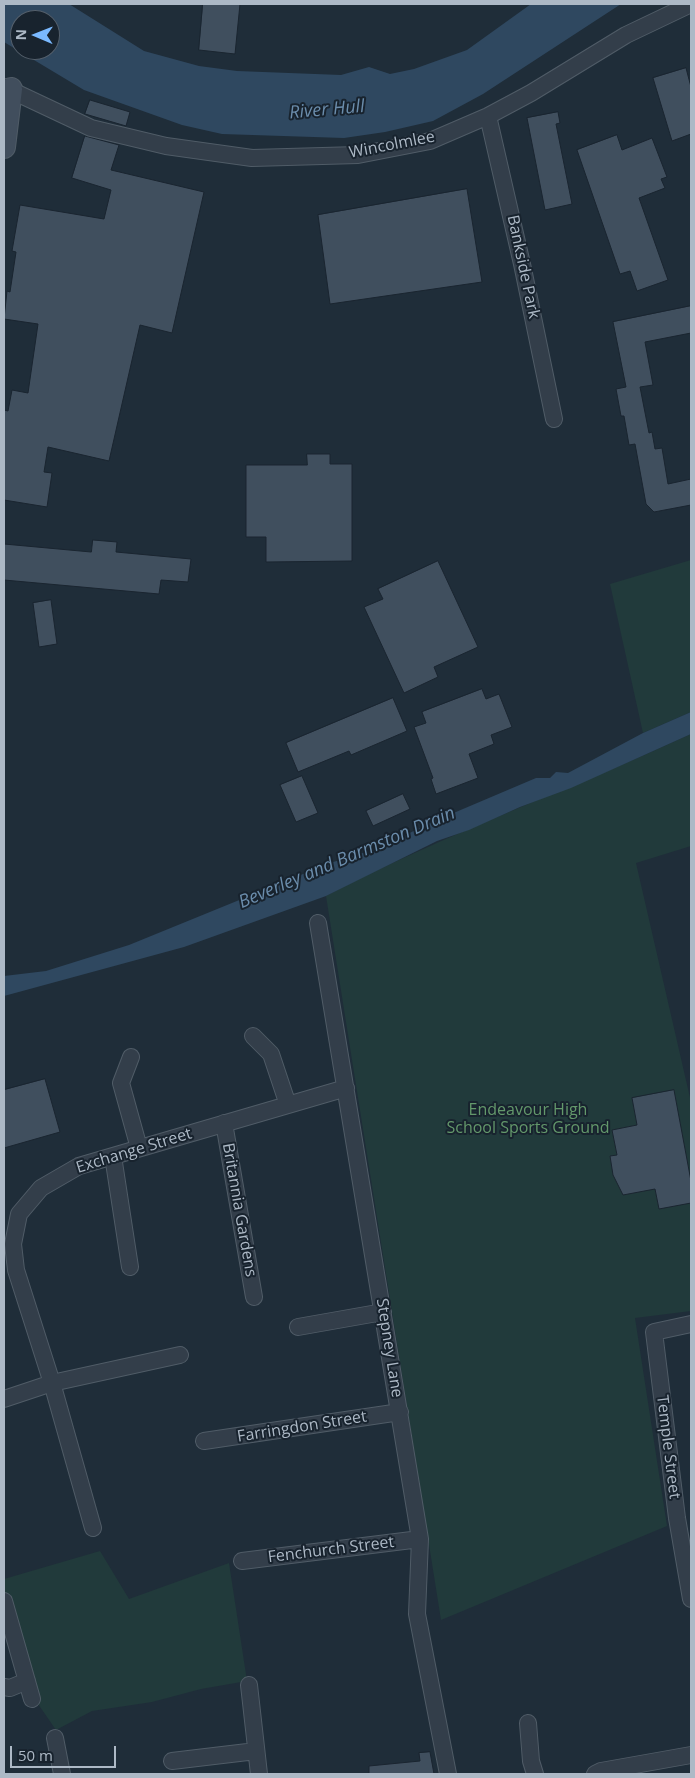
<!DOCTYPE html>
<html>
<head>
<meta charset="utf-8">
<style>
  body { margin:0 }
  #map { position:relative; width:695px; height:1778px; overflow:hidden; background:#1f2d39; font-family:"Open Sans",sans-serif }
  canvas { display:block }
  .frame { position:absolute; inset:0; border:5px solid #adb9c6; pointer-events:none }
  .north { position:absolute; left:10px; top:10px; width:50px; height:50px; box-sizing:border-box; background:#18232e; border:1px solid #545f6b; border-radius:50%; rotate:271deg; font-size:14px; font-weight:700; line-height:20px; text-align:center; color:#adb9c6 }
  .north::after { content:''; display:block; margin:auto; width:18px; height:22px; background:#7ab9ff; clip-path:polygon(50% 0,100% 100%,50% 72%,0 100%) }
  .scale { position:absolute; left:10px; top:1746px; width:106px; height:22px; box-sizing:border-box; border:2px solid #adb9c6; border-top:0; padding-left:6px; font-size:15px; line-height:18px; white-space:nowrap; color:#adb9c6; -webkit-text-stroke:4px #18232e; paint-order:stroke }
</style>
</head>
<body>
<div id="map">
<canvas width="695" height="1778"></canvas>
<div class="frame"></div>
<div class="north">N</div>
<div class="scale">50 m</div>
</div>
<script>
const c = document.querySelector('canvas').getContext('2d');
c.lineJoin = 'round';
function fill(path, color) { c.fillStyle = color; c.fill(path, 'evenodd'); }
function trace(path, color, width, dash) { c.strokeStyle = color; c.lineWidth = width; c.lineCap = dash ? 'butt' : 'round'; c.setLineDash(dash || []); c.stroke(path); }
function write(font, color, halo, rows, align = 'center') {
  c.font = font + ' "Open Sans",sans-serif'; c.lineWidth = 4; c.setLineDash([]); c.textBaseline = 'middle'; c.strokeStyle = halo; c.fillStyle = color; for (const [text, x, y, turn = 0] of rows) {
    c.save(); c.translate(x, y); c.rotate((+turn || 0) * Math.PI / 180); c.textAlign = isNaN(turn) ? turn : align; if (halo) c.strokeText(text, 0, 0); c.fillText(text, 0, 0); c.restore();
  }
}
fill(new Path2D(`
  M 691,560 L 691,712 L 643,733 L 610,584 Z
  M 691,734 L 691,846 L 636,863 L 691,1102 L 691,1311 L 635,1318 L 667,1526 L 441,1620 L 326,896 C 444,834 570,790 691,734 Z
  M 100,1551 L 129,1599 L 229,1563 L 247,1681 L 201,1689 L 152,1702 L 92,1711 L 56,1730 L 36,1701 L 4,1593 L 4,1579 Z`), '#213a3b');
fill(new Path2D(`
  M 4,4 L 69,4 L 144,51 L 199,66 L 237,71 L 341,75 L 369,67 L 390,74 L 414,69 L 467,50 L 531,4 L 621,4 L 483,94 L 433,121 L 385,132 L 344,138 L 222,134 L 182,125 L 84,90 L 4,42 ZM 20,20 L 50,20 L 50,50 L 20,50 Z
  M 691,712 L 691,734 L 571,788 L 520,807 L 469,830 L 437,841 L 326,896 L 184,947 L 4,996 L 4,976 L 46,971 L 129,945 L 330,863 L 379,848 L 430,823 L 536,778 L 550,778 L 556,772 L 568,773 L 643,733 Z`), '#2f4860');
const building = new Path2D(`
  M 203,4 L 240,4 L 235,54 L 199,50 Z
  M 686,68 L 691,87 L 691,134 L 672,141 L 653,78 Z
  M 90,100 L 130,112 L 126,126 L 85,114 Z
  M 558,112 L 560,123 L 556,124 L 572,204 L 545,210 L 527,118 Z
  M 617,135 L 622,150 L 652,138 L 667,177 L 661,179 L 665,188 L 639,198 L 668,280 L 637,291 L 630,271 L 620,274 L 577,150 Z
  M 85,136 L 119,145 L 111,170 L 204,192 L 172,333 L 140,325 L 109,461 L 48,447 L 44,472 L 52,473 L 47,507 L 4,500 L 4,410 L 8,411 L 12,390 L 28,393 L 38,324 L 4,319 L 7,291 L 10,292 L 16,252 L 12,251 L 20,205 L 104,219 L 111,190 L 72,178 Z
  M 467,189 L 482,282 L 330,304 L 318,215 Z
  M 691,306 L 691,333 L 645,342 L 653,385 L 640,387 L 649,433 L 652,432 L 655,449 L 662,448 L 668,484 L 691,479 L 691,505 L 654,512 L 646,504 L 635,444 L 629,445 L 624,416 L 621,416 L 616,389 L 626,387 L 613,322 Z
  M 307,454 L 330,454 L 330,464 L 352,464 L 352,561 L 266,562 L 266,537 L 246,537 L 246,465 L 307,465 Z
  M 93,540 L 117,542 L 116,552 L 191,559 L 188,582 L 161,580 L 159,594 L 4,580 L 4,544 L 91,552 Z
  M 438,561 L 478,647 L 434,667 L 438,677 L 404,693 L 364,607 L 383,599 L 378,589 Z
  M 51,600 L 57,644 L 39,647 L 33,603 Z
  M 482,689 L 486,699 L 499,694 L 512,727 L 491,735 L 494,744 L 469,754 L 478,778 L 436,794 L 431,779 L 433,778 L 414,727 L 426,723 L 422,712 Z
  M 393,698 L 407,731 L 351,755 L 349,751 L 298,772 L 286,743 Z
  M 302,776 L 318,813 L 296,822 L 280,785 Z
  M 403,794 L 410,809 L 373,826 L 366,811 Z
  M 45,1079 L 60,1132 L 4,1148 L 4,1090 Z
  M 674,1090 L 691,1181 L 691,1203 L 659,1209 L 655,1189 L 623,1195 L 613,1175 L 610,1156 L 617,1155 L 612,1130 L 637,1125 L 632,1098 Z
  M 430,1752 L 434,1774 L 369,1774 L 369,1766 L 420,1761 L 419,1753 Z`);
fill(building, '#404f5e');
trace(building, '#1a2530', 1);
const street = new Path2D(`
  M 4,87 L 91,128 L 166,146 L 252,158 L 358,155 L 430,141 L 488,116 L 531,93 L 626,35 L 691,4
  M 488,116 L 522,264 L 554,419
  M 318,923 L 420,1539 L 417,1614 L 448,1774
  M 253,1036 L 271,1054 L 288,1105
  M 131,1057 L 121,1083 L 139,1148
  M 224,1123 L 254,1297
  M 113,1156 L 130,1267
  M 691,1324 L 654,1332 L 677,1518 L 691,1599
  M 298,1327 L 383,1312
  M 4,1399 L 52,1383 L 180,1355
  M 204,1441 L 400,1412
  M 93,1528 L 52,1383 L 16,1270 L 13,1244 L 19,1214 L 41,1188 L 79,1166 L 346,1088
  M 242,1561 L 420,1539
  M 4,1601 L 32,1699
  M 249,1685 L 259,1774
  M 4,1687 L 10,1688 L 27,1681
  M 528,1723 L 531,1761 L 535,1774
  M 55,1738 L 62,1774
  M 172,1761 L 256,1751
  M 595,1774 L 601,1771 L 691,1755`);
const secondary = new Path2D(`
  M 4,147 L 11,89`);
trace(street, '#505c67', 18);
trace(secondary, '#505c67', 24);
trace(street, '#333e4a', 16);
trace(secondary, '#414e5d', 22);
write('16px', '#adb9c6', '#18232e', [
  ["Wincolmlee",392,145,-11],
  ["Bankside Park",523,267,78],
  ["Exchange Street",134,1151,-17],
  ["Britannia Gardens",239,1210,80],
  ["Stepney Lane",389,1348,81],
  ["Farringdon Street",302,1427,-9],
  ["Temple Street",668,1447,83],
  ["Fenchurch Street",331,1550,-7]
]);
write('16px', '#63986b', '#18232e', [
  ["Endeavour High",528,1110],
  ["School Sports Ground",528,1128]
]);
write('italic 18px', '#6b8dac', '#18232e', [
  ["River Hull",327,110,-5],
  ["Beverley and Barmston Drain",347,858,-23]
]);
</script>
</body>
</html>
